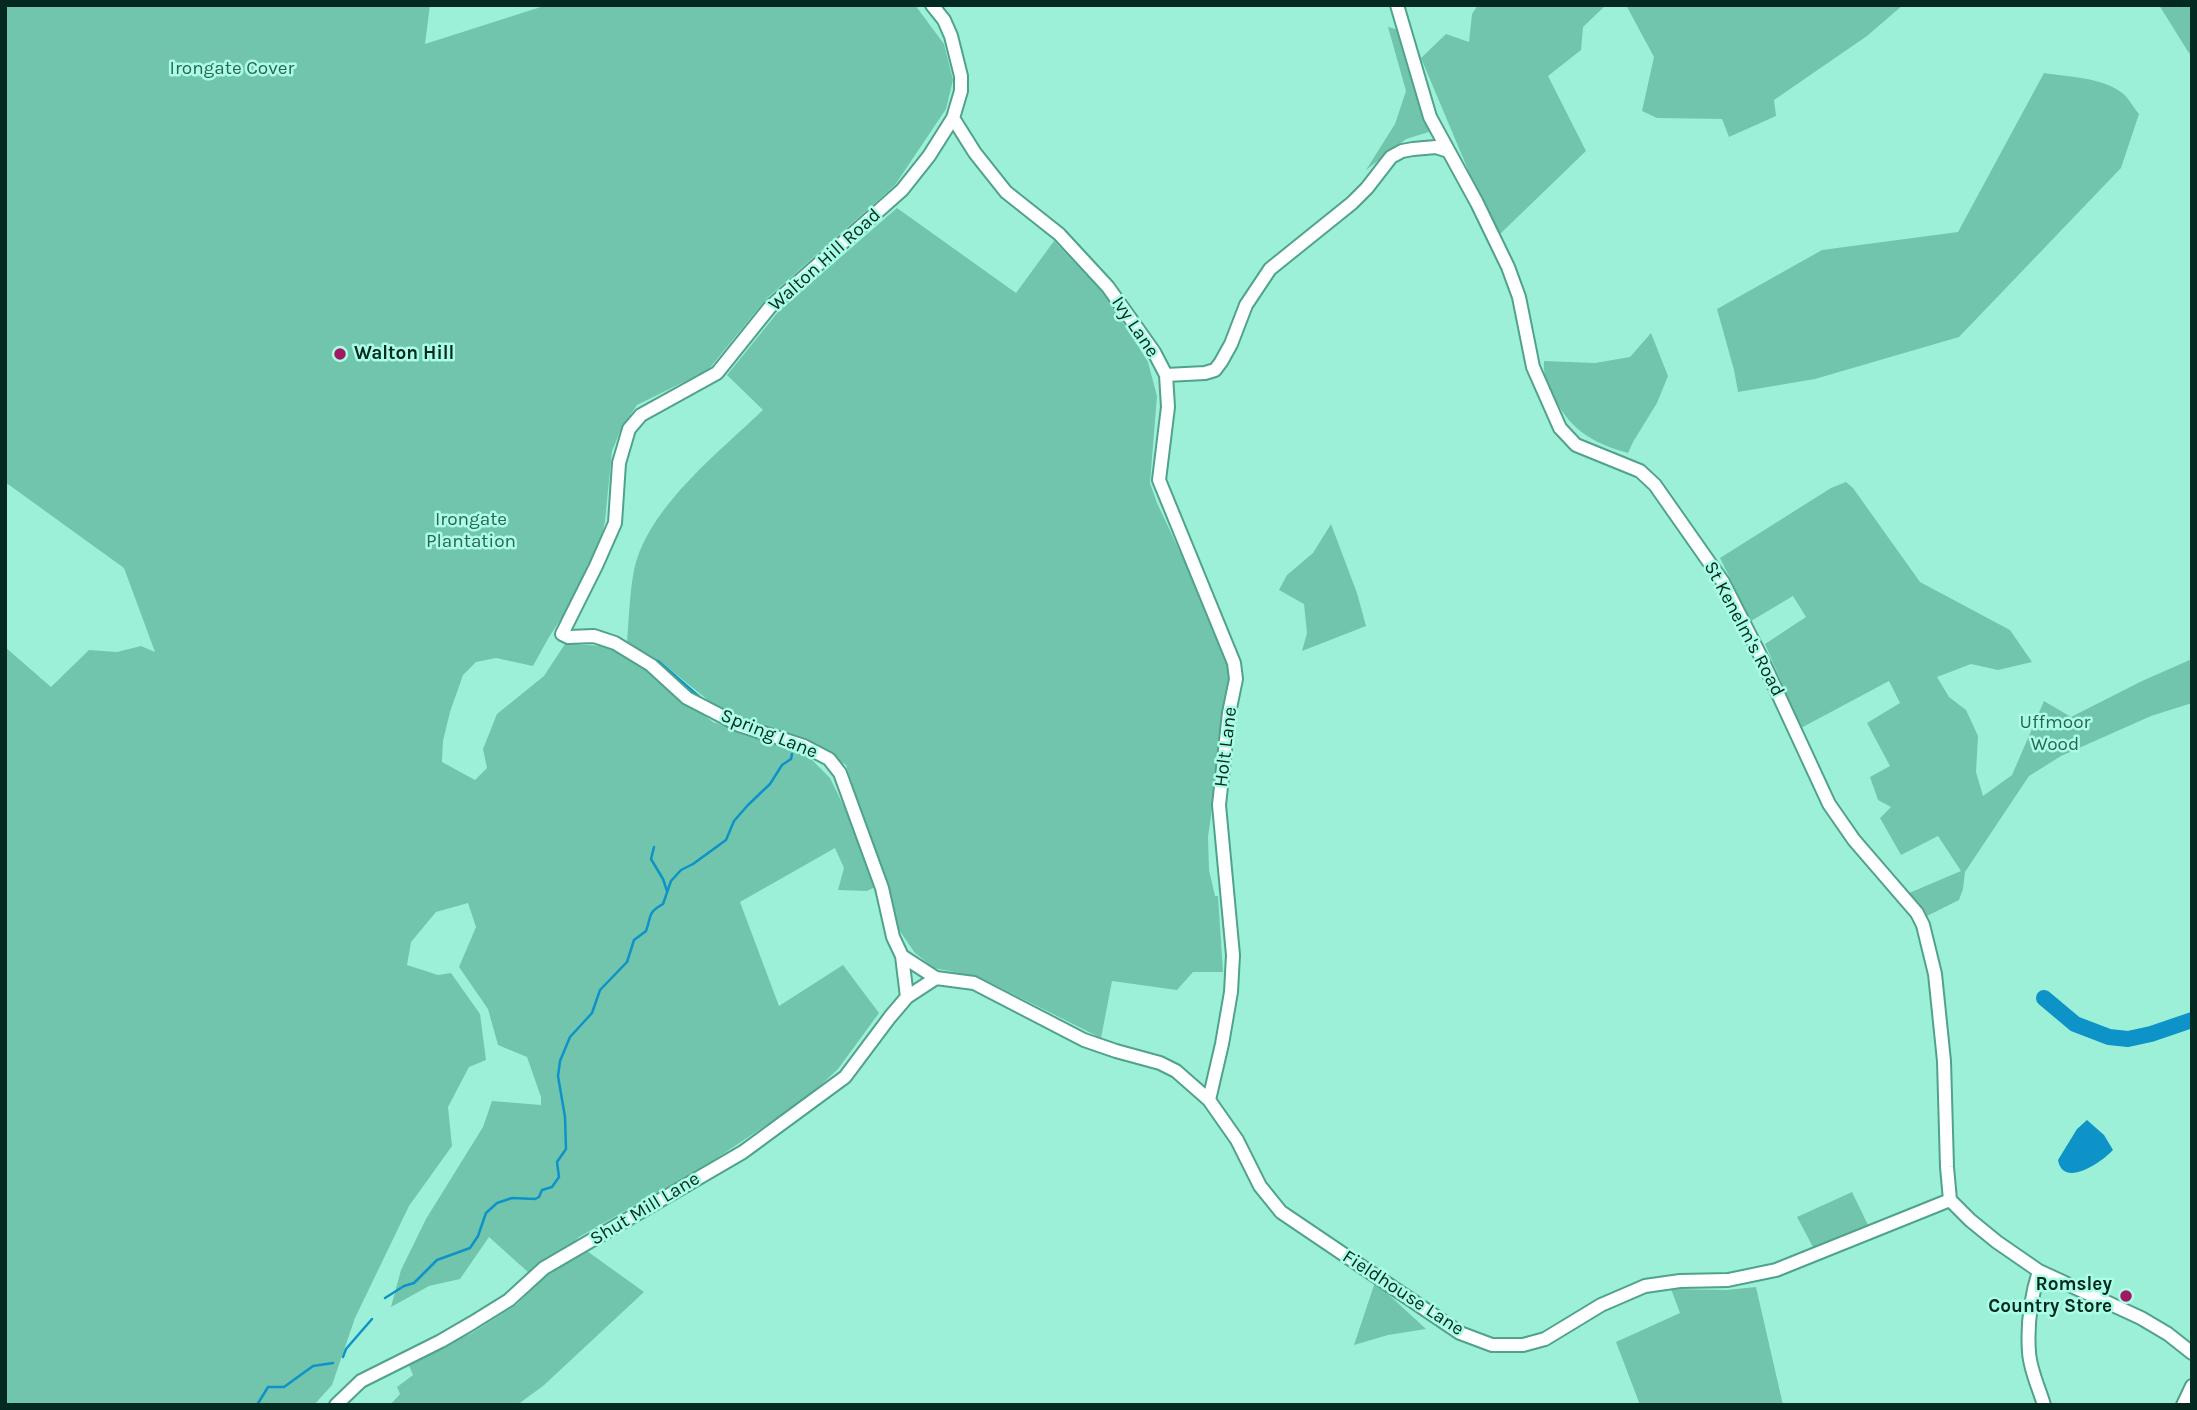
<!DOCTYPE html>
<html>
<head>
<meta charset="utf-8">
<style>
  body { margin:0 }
  #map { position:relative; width:2197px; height:1410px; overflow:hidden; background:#9df0d8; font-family:Karla,sans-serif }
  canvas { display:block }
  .frame { position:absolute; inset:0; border:7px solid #042920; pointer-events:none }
</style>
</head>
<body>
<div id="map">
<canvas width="2197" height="1410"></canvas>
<div class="frame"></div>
</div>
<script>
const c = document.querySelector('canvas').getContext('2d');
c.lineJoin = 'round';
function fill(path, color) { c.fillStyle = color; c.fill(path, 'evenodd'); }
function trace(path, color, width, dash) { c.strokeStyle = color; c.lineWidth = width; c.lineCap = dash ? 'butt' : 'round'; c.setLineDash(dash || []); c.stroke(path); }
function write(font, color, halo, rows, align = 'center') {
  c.font = font + ' Karla,sans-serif'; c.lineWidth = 5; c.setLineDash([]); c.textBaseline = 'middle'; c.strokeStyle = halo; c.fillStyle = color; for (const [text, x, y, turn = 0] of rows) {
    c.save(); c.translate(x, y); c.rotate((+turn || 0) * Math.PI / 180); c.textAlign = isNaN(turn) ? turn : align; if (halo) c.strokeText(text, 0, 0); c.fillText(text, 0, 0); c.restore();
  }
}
fill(new Path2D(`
  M 5,5 L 430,5 L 425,44 L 547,5 L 915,5 L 944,44 L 953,80 L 946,109 L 895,185 L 766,299 L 708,370 L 637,405 L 621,429 L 612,451 L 605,521 L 596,566 L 549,637 L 533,666 L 496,658 L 476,662 L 463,675 L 450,712 L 443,741 L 442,762 L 475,780 L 487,768 L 483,749 L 497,714 L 544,676 L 565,644 L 608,646 L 622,652 L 645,667 L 666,687 L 713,722 L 803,751 L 830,778 L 855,829 L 875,887 L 867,891 L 838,890 L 844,868 L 835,848 L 740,902 L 779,1006 L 843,965 L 879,1013 L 838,1069 L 808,1097 L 714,1160 L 579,1237 L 569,1247 L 529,1273 L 489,1237 L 460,1279 L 429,1286 L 391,1307 L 401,1270 L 426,1219 L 483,1127 L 492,1101 L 541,1105 L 541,1097 L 527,1057 L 498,1045 L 488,1009 L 459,967 L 476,927 L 468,903 L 436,912 L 411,942 L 407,965 L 438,975 L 451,973 L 480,1014 L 486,1060 L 469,1067 L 448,1107 L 452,1146 L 409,1206 L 355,1318 L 332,1385 L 314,1405 L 5,1405 L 5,647 L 51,687 L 89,650 L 117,652 L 141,646 L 155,652 L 124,568 L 5,482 Z
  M 1478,5 L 1606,5 L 1583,27 L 1581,50 L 1548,76 L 1586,151 L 1499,235 L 1474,184 L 1421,58 L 1446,34 L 1469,42 L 1472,14 Z
  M 1626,5 L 1903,5 L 1867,36 L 1774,100 L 1776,116 L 1729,137 L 1722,119 L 1657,118 L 1642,111 L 1654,57 Z
  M 2159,5 L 2192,5 L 2192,57 L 2187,50 Z
  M 1388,27 L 1399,30 L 1429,132 L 1406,139 L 1366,170 L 1395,124 L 1406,91 Z
  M 2044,73 C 2068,77 2100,77 2121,92 C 2128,97 2133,107 2139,114 L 2121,168 L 1959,337 L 1815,379 L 1738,392 L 1734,370 L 1717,309 L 1822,250 L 1958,232 Z
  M 897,208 L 1016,293 L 1054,241 L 1106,296 L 1148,362 L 1157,396 L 1150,483 L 1157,503 L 1198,590 L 1229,668 L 1230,681 L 1208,837 L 1209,870 L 1215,896 L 1218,896 L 1223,972 L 1193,972 L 1177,990 L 1112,981 L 1101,1038 L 979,977 L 934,968 L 915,953 L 897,927 L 846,765 L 805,739 L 724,713 L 657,659 L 627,643 C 629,620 630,583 636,562 C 653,504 720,451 763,410 L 727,375 L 778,312 Z
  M 1651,333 L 1668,376 L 1657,403 L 1633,442 L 1628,453 C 1591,443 1568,428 1552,393 C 1546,381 1543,373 1544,361 L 1595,363 L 1630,357 Z
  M 1846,482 L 1853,488 L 1920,582 L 2010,630 L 2032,662 L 1998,670 L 1971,664 L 1937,677 L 1949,697 L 1966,710 L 1978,736 L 1976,772 L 1983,796 L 2012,775 L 2044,701 L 2071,717 L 2142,681 L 2192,659 L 2192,703 L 2151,716 L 2061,756 L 2029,776 L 1965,872 L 1963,889 L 1959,900 L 1925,917 L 1909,893 L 1961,871 L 1938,836 L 1901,855 L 1880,818 L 1891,807 L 1878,800 L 1870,777 L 1890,766 L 1867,723 L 1900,703 L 1889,681 L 1801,728 L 1765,644 L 1806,617 L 1793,596 L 1751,621 L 1720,558 L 1831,488 Z
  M 1331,524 L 1357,593 L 1366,626 L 1302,651 L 1307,633 L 1304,604 L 1279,590 L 1287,575 L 1313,553 Z
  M 1852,1192 L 1868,1225 L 1813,1247 L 1797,1217 Z
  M 587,1251 L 644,1292 L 543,1386 L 517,1405 L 390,1405 L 400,1394 L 397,1387 L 413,1375 L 408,1363 L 472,1333 L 516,1305 L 550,1272 Z
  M 1375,1282 L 1426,1329 L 1388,1335 L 1354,1345 Z
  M 1756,1287 L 1783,1405 L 1640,1405 L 1616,1342 L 1680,1313 L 1671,1289 L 1726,1290 Z`), '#71c5ad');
fill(new Path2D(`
  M 2087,1120 L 2104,1135 L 2113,1150 C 2102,1162 2063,1189 2058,1160 L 2077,1129 Z`), '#0d93c8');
trace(new Path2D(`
  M 648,656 L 658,661 L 703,700
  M 721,709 L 740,719
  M 654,847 L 651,859 L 663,879 L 667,891
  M 385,1298 L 404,1286 L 414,1283 L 437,1260 L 470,1248 L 478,1236 L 486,1213 L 497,1203 L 512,1198 L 535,1199 L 539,1197 L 542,1190 L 552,1187 L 559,1177 L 557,1162 L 566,1149 L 565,1117 L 558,1076 L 560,1061 L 570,1037 L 592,1013 L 600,990 L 627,962 L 634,940 L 646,931 C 652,915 647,913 663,904 L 671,881 L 681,870 L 693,864 L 726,840 L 734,821 L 748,805 L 770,784 L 782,765 L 791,759 L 792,754
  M 343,1357 L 346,1349 L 372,1319
  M 257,1405 L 268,1387 L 284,1387 L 313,1366 L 333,1363`), '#0d93c8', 2.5);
trace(new Path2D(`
  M 2044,998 L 2075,1024 L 2109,1037 L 2128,1039 L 2151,1034 L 2192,1020`), '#0d93c8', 16);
const minor = new Path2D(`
  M 932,5 L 944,20 L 951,36 L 961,76 L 961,91 L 953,118 L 929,156 L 902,190 L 770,307 L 717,373 L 641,415 L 629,429 L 619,463 L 615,523 L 596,566 L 562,634 L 568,637 L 594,636 L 615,643 L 651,665 L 687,698 L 739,725 L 804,746 L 829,759 L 840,773 L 882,888 L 893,937 L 902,956 L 936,978
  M 1397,5 L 1430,117 L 1477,203 L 1508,267 L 1519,297 L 1533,367 L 1560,428 L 1576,445 L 1640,471 L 1655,485 L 1723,582 L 1760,655 L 1829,804 L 1854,840 L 1917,913 L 1923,925 L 1935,974 L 1944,1061 L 1947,1167 L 1950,1200 L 1970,1220 L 1997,1242 L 2039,1271 L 2141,1318 L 2168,1334 L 2192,1353
  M 953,118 L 975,153 L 1006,192 L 1059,234 L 1108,287 L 1154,352 L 1166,375 L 1168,407 L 1159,480 L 1234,663 L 1236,679 L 1229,713 L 1219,805 L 1233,955 L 1231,992 L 1222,1044 L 1209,1100
  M 1166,375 L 1205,373 L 1215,370 L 1221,362 L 1231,344 L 1246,305 L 1270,269 L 1352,203 L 1367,188 L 1391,157 L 1402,151 L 1413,149 L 1436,147 L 1448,151
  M 902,956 L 907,997
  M 2039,1271 C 2031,1297 2027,1325 2029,1352 C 2030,1370 2039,1388 2044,1405
  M 336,1405 L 361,1381 L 441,1341 L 472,1323 L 509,1300 L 544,1268 L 743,1152 L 845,1077 L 890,1017 L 907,997 L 936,978 L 974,983 L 1084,1040 L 1116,1051 L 1160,1063 L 1176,1071 L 1209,1100 L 1237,1140 L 1260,1186 L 1281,1212 L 1460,1333 L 1492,1345 L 1523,1345 L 1545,1339 L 1601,1305 L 1645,1286 L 1680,1281 L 1728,1280 L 1776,1270 L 1950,1200
  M 2183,1405 L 2192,1386`);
trace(minor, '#4fa28c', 16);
trace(minor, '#fff', 12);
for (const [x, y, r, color] of [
  [340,354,7,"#a11863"],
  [2126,1296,7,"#a11863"]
]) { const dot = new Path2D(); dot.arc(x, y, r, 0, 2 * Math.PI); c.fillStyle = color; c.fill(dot); trace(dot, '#aafee5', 2.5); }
write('19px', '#2d6355', '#aafee5', [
  ["Irongate Cover",232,69],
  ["Irongate",471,520],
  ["Plantation",471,542],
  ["Uffmoor",2055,723],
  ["Wood",2055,745]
]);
write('19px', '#042920', '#aafee5', [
  ["Walton Hill Road",825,260,-42],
  ["Ivy Lane",1135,327,56],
  ["St Kenelm's Road",1744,629,62],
  ["Spring Lane",769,734,22],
  ["Holt Lane",1226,747,-83],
  ["Shut Mill Lane",645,1209,-31],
  ["Fieldhouse Lane",1403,1293,33]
]);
write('bold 19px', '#042920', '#aafee5', [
  ["Walton Hill",354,354],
  ["Romsley",2112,1285,"right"],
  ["Country Store",2112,1307,"right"]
], 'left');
</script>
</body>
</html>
